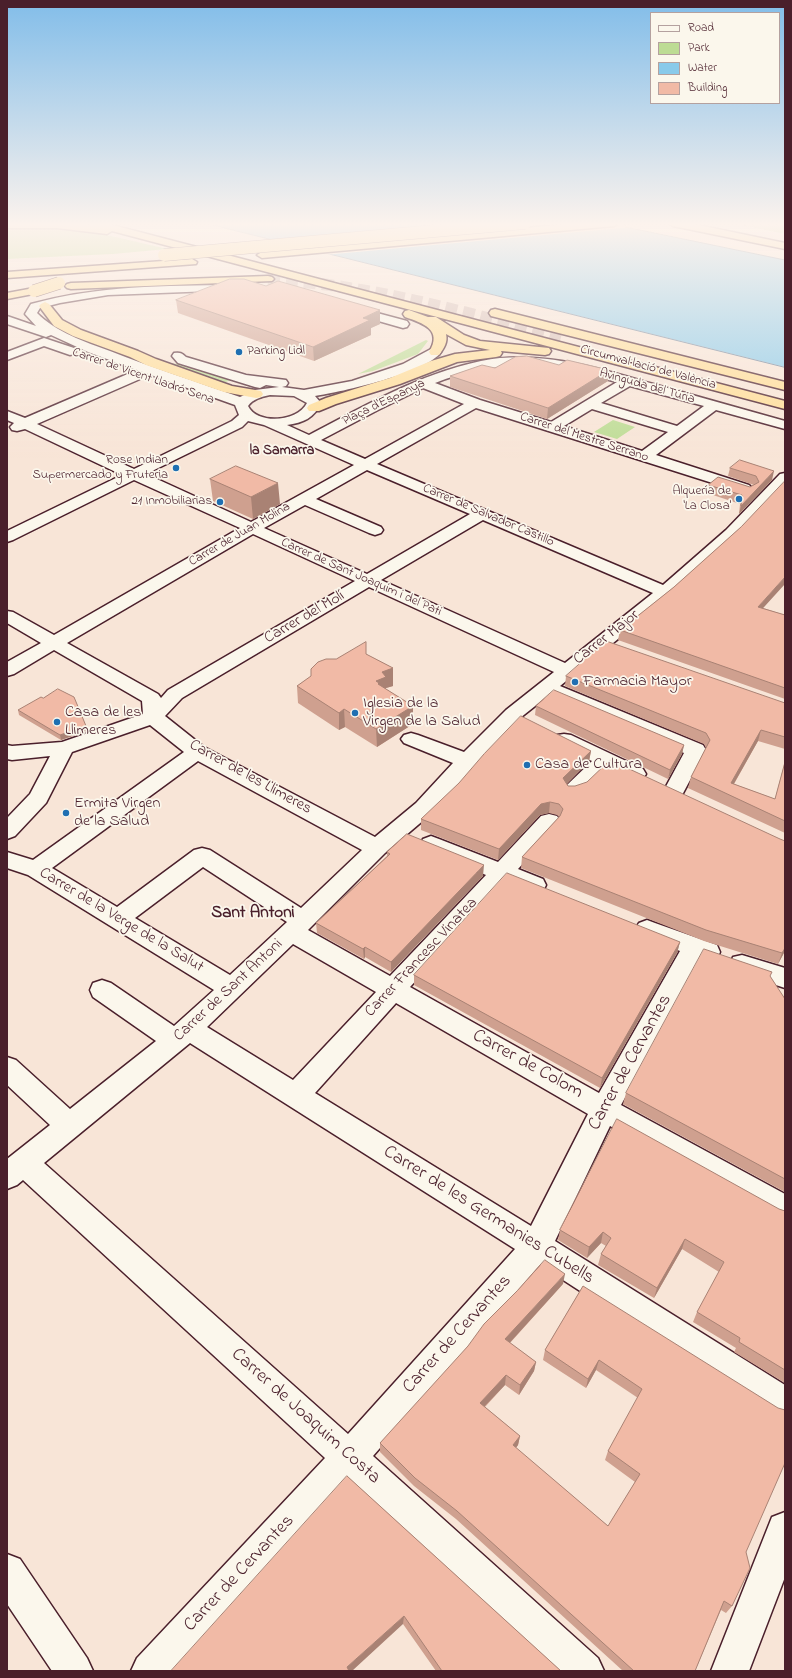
<!DOCTYPE html>
<html>
<head>
<meta charset="utf-8">
<style>
  body { margin:0 }
  #map { position:relative; width:792px; height:1678px; overflow:hidden; background:#f8e5d7; font-family:"Indie Flower",sans-serif }
  canvas { display:block }
  .frame { position:absolute; inset:0; border:8px solid #4a1f2b; pointer-events:none }
  .legend { position:absolute; left:650px; top:12px; width:130px; height:92px; box-sizing:border-box; background:#fbf7ec; border:1px solid #b4a19f; margin:0; padding:5px 7px; list-style:none; font-size:12px; color:#4a1f2b }
  .legend li { display:flex; align-items:center; gap:8px; height:20px }
  .legend b { width:20px; border:1px solid #b4a19f }
</style>
</head>
<body>
<div id="map">
<canvas width="792" height="1678"></canvas>
<div class="frame"></div>
<ul class="legend">
<li><b style="height:5px;background:#fbf7ec"></b>Road</li>
<li><b style="height:11px;background:#bddc94"></b>Park</li>
<li><b style="height:11px;background:#89caea"></b>Water</li>
<li><b style="height:11px;background:#f1baa6"></b>Building</li>
</ul>
</div>
<script>
const c = document.querySelector('canvas').getContext('2d');
c.lineJoin = 'round';
function fill(path, color) { c.fillStyle = color; c.fill(path, 'evenodd'); }
function trace(path, color, width, dash) { c.strokeStyle = color; c.lineWidth = width; c.lineCap = dash ? 'butt' : 'round'; c.setLineDash(dash || []); c.stroke(path); }
function write(font, color, halo, rows, align = 'center') {
  c.font = font + ' "Indie Flower",sans-serif'; c.lineWidth = 3.5; c.setLineDash([]); c.textBaseline = 'middle'; c.strokeStyle = halo; c.fillStyle = color; for (const [text, x, y, turn = 0] of rows) {
    c.save(); c.translate(x, y); c.rotate((+turn || 0) * Math.PI / 180); c.textAlign = isNaN(turn) ? turn : align; if (halo) c.strokeText(text, 0, 0); c.fillText(text, 0, 0); c.restore();
  }
}
fill(new Path2D(`
  M 732,223 L 785,223 L 785,234 Z
  M 7,228 C 30,228 54,227 77,230 C 108,234 137,242 167,249 L 113,254 L 7,259 Z
  M 426,340 L 428,341 L 418,354 L 373,371 L 358,374 Z
  M 162,363 L 181,364 L 230,380 L 222,384 Z
  M 613,420 L 635,427 L 617,439 L 594,432 Z`), '#bddc94');
const water = new Path2D(`
  M 205,223 L 606,223 L 785,260 L 785,367 Z`);
fill(water, '#89caea');
trace(water, '#70869e', 1);
fill(new Path2D(`
  M 467,223 L 616,223 L 633,227 L 324,255 L 267,241 Z`), '#f8e5d7');
trace(new Path2D(`
  M 268,279 C 371,285 462,312 561,337`), '#d5bdb5', 12, [12, 6]);
const minor = new Path2D(`
  M 234,285 L 238,286 L 240,288 L 238,290 L 108,295 L 60,303 L 40,308 L 37,313 C 56,332 85,342 110,351 C 153,368 197,382 240,397 L 255,390 L 279,387 L 266,385 L 260,388 L 255,387 L 178,363 L 172,356 L 174,353 C 180,352 182,353 186,357 L 246,375 L 286,380 L 288,383 L 286,386 L 282,387 L 304,390 L 352,381 L 403,364 L 431,349 L 439,349 L 441,352 C 427,373 341,392 315,396 L 321,403 C 314,418 303,423 287,425 L 309,435 C 365,406 419,374 481,361 C 540,349 600,369 657,385 C 699,397 742,409 785,421 L 785,429 L 716,410 L 656,455 L 749,485 L 752,488 L 749,491 L 744,493 L 476,408 L 377,464 L 663,585 L 726,530 L 780,474 L 785,473 L 785,486 L 738,536 L 671,596 L 560,686 L 703,745 L 706,750 L 681,797 L 674,799 L 667,797 L 663,792 L 684,753 L 549,695 L 520,718 L 432,813 L 385,853 L 308,930 L 390,976 L 486,875 L 423,849 L 420,844 L 423,839 L 431,836 L 439,839 L 498,862 L 541,816 L 549,814 L 557,816 L 560,821 L 557,826 L 518,869 L 543,879 L 546,885 L 543,891 L 535,893 L 506,882 L 410,987 L 599,1093 L 680,951 L 639,935 L 635,929 L 639,923 L 647,920 L 655,923 L 717,945 L 720,952 L 717,959 L 708,961 L 700,959 L 621,1105 L 785,1194 L 785,1222 L 775,1218 L 610,1126 L 555,1241 L 785,1385 L 785,1420 L 773,1416 L 540,1265 L 373,1456 L 598,1658 L 604,1671 L 557,1671 L 351,1481 L 176,1671 L 131,1671 L 137,1658 L 325,1458 L 23,1180 L 17,1185 L 7,1189 L 7,1159 L 50,1125 L 7,1085 L 7,1057 L 16,1060 L 70,1109 L 156,1041 L 93,997 L 90,990 L 93,983 L 102,980 L 111,983 L 174,1026 L 214,990 L 28,875 L 7,868 L 7,852 L 33,860 L 184,752 L 150,725 L 72,752 L 46,803 L 15,836 L 7,839 L 7,818 L 30,794 L 50,756 L 12,760 L 7,759 L 7,745 L 12,746 L 62,742 L 143,714 L 142,701 L 54,650 L 14,674 L 7,676 L 7,662 L 41,643 L 7,623 L 7,611 L 13,612 L 54,635 L 240,528 L 134,480 L 13,540 L 7,542 L 7,531 L 122,475 L 25,429 L 17,431 L 12,430 L 10,427 L 14,423 L 7,420 L 7,411 L 25,418 L 130,373 L 140,373 L 142,376 L 140,379 L 37,424 L 134,469 L 232,421 L 239,415 L 235,405 L 123,365 L 88,352 L 51,335 L 46,337 L 7,324 L 7,316 L 36,326 L 25,314 L 31,304 C 99,285 164,286 234,285 ZM 527,365 L 571,370 L 617,382 L 551,422 L 480,400 L 435,383 C 465,371 495,366 527,365 ZM 630,386 L 704,406 L 677,426 L 601,403 ZM 423,388 L 464,404 L 365,459 L 321,440 L 378,410 ZM 270,395 L 294,396 L 307,403 C 298,422 257,425 248,406 C 253,399 261,397 270,395 ZM 592,409 L 668,432 L 642,451 L 564,426 ZM 248,421 L 264,425 L 354,465 L 251,522 L 146,474 L 242,427 ZM 367,470 L 470,514 L 367,574 L 264,528 L 305,505 L 369,533 L 375,535 L 381,533 L 383,530 L 381,527 L 316,499 ZM 483,520 L 653,593 L 565,663 L 381,580 ZM 253,534 L 355,581 L 168,690 L 161,698 L 158,694 L 67,643 ZM 369,587 L 554,672 L 506,710 L 464,752 L 418,735 L 411,733 L 404,735 L 401,739 L 404,743 L 453,763 L 416,803 L 375,837 L 204,747 L 165,716 L 182,698 ZM 198,761 L 362,850 L 301,908 L 210,850 L 202,848 L 194,850 L 117,907 L 52,868 ZM 203,867 L 287,922 L 230,975 L 135,918 ZM 293,944 L 376,992 L 293,1080 L 207,1027 ZM 396,1003 L 588,1114 L 531,1226 L 315,1093 ZM 190,1043 L 515,1249 L 348,1434 L 44,1163 Z
  M 351,306 L 407,321 L 409,324 L 407,327 L 403,328 L 347,312 L 345,310 L 347,308 Z
  M 44,338 L 74,348 L 76,351 L 74,354 L 70,355 L 44,346 L 7,360 L 7,352 Z
  M 564,734 L 571,735 L 643,769 L 646,774 L 643,779 L 636,781 L 629,779 L 609,769 C 597,780 584,800 567,795 L 563,790 L 567,785 L 592,761 L 557,745 L 554,740 L 557,735 Z
  M 742,955 L 785,968 L 785,988 L 733,971 L 730,964 L 733,957 Z
  M 785,1512 L 785,1577 L 749,1671 L 711,1671 L 772,1517 Z
  M 7,1554 L 20,1559 L 87,1658 L 93,1671 L 52,1671 L 7,1604 Z`);
const highway = new Path2D(`
  M 7,223 L 77,223 L 89,225 L 88,223 L 105,223 L 785,401 L 785,409 L 112,231 L 107,234 L 57,228 L 7,228 Z
  M 579,223 L 619,223 L 614,226 L 262,258 L 257,255 L 262,252 Z
  M 668,223 L 689,223 L 785,243 L 785,249 L 673,226 Z
  M 192,259 L 197,262 L 196,264 L 7,278 L 7,272 Z
  M 268,276 L 272,277 L 274,279 L 272,281 L 71,289 L 67,288 L 65,286 L 67,284 L 71,283 Z
  M 34,288 L 38,289 L 40,291 L 38,293 L 7,299 L 7,293 Z
  M 45,302 L 49,304 L 62,320 L 81,330 L 138,351 L 156,359 L 232,386 L 261,391 L 263,394 L 261,397 L 256,398 L 224,392 L 146,365 L 130,357 L 73,336 L 54,326 L 39,306 L 41,304 Z
  M 495,309 L 785,382 L 785,390 L 491,316 L 489,313 L 491,310 Z
  M 409,310 L 428,317 L 436,317 L 464,335 L 480,341 L 549,348 L 551,351 L 549,354 L 545,355 L 501,351 L 502,353 L 500,356 L 496,357 L 457,362 L 400,384 L 336,404 L 319,411 L 309,411 L 307,408 L 309,405 L 326,398 L 390,378 L 431,361 L 455,354 L 490,350 L 466,345 L 446,334 C 448,342 444,348 439,355 L 431,355 L 429,352 C 443,330 423,323 405,317 L 403,314 L 405,311 Z`);
trace(minor, '#4a1f2b', 3);
trace(highway, '#4a1f2b', 3);
fill(minor, '#fbf7ec');
fill(highway, '#ffdd96');
const highwayBridge = new Path2D(`
  M 164,255 L 525,223
  M 34,291 L 59,283`);
trace(highwayBridge, '#4a1f2b', 13, []);
trace(highwayBridge, '#ffdd96', 12);
fill(new Path2D(`
  M 176,300 L 380,324 L 371,328 L 371,335 L 314,361 L 178,313 Z
  M 559,365 L 609,370 L 608,381 L 547,419 L 450,387 L 450,376 L 495,368 Z
  M 730,468 L 772,480 L 739,514 L 740,504 L 707,493 L 708,485 L 750,487 L 754,485 L 728,476 Z
  M 210,479 L 280,504 L 253,519 L 213,501 Z
  M 741,527 L 763,608 L 785,615 L 785,699 L 618,640 L 620,630 L 674,587 Z
  M 366,654 L 393,668 L 393,686 L 386,688 L 386,689 L 413,706 L 413,724 L 377,747 L 345,727 L 339,730 L 298,703 L 297,686 L 336,659 Z
  M 566,676 L 785,703 L 785,749 L 758,741 L 734,784 L 775,799 L 785,761 L 785,833 L 688,788 L 691,777 L 706,748 L 704,744 L 565,686 Z
  M 536,706 L 684,745 L 682,754 L 668,779 L 535,715 Z
  M 18,710 L 87,731 L 61,740 L 19,715 Z
  M 591,751 L 589,761 L 567,784 L 568,786 L 785,951 L 778,964 L 704,941 L 521,868 L 522,857 L 559,817 L 557,815 L 549,813 L 540,815 L 498,860 L 421,830 L 421,819 Z
  M 387,852 L 483,876 L 391,972 L 365,957 L 364,959 L 317,933 L 316,923 L 387,856 Z
  M 680,942 L 677,953 L 600,1088 L 414,985 L 414,975 Z
  M 770,977 L 785,999 L 785,1192 L 623,1104 L 626,1093 Z
  M 779,1209 L 785,1211 L 785,1383 L 734,1352 L 736,1348 L 693,1322 L 697,1312 L 719,1272 L 682,1249 L 654,1298 L 598,1265 L 601,1254 L 606,1246 L 601,1243 L 587,1258 L 558,1240 L 560,1230 Z
  M 563,1284 L 510,1343 L 536,1362 L 534,1371 L 519,1395 L 505,1385 L 485,1407 L 520,1436 L 518,1445 L 516,1448 L 608,1526 L 635,1482 L 605,1460 L 608,1451 L 638,1398 L 596,1370 L 586,1388 L 543,1360 L 545,1350 L 583,1286 L 746,1552 L 732,1606 L 726,1613 L 721,1610 L 695,1671 L 623,1671 L 456,1519 L 414,1486 L 380,1452 L 380,1443 Z
  M 347,1476 L 561,1671 L 436,1671 L 403,1624 Z`), '#cfa08f');
fill(new Path2D(`
  M 380,310 L 380,324 L 371,328 L 371,335 L 314,361 L 313,347 L 363,318 Z
  M 609,370 L 608,381 L 547,419 L 548,408 Z
  M 774,471 L 772,480 L 739,514 L 741,506 Z
  M 278,483 L 280,504 L 253,519 L 251,497 Z
  M 785,577 L 785,584 L 755,617 L 758,607 Z
  M 393,668 L 393,686 L 386,688 L 386,694 L 376,681 L 382,672 Z
  M 413,706 L 413,724 L 377,747 L 376,729 Z
  M 344,709 L 345,727 L 339,730 L 339,713 Z
  M 86,726 L 87,731 L 61,740 L 60,735 Z
  M 761,730 L 758,741 L 728,794 L 731,783 Z
  M 684,745 L 682,754 L 668,779 L 670,770 Z
  M 591,751 L 589,761 L 562,789 L 563,778 Z
  M 550,802 L 549,813 L 540,815 L 498,860 L 499,849 L 541,804 Z
  M 484,865 L 483,876 L 391,972 L 391,962 Z
  M 680,942 L 677,953 L 600,1088 L 602,1078 Z
  M 365,947 L 365,957 L 364,959 L 363,949 Z
  M 785,948 L 785,951 L 778,964 L 782,953 Z
  M 603,1232 L 601,1243 L 587,1258 L 589,1247 Z
  M 685,1239 L 682,1249 L 654,1298 L 657,1288 Z
  M 565,1274 L 563,1284 L 504,1349 L 505,1339 Z
  M 599,1360 L 596,1370 L 586,1388 L 588,1379 Z
  M 536,1362 L 534,1371 L 519,1395 L 520,1385 Z
  M 506,1375 L 505,1385 L 479,1412 L 480,1403 Z
  M 520,1436 L 518,1445 L 511,1454 L 513,1445 Z
  M 404,1616 L 403,1624 L 352,1671 L 347,1671 L 347,1667 Z`), '#a98274');
const building = new Path2D(`
  M 230,279 L 244,279 L 266,286 L 278,281 L 380,310 L 363,318 L 370,320 L 313,347 L 176,300 Z
  M 527,356 L 559,365 L 567,360 L 609,370 L 548,408 L 450,376 L 482,365 L 495,368 L 515,357 Z
  M 740,460 L 774,471 L 741,506 L 742,495 L 708,485 L 718,477 L 750,487 L 759,482 L 756,476 L 730,468 Z
  M 236,466 L 278,483 L 251,497 L 210,479 Z
  M 785,481 L 785,577 L 758,607 L 785,615 L 785,688 L 620,630 L 674,587 L 741,527 Z
  M 606,641 L 785,703 L 785,737 L 761,730 L 731,783 L 775,799 L 785,762 L 785,821 L 691,777 L 710,740 L 706,733 L 566,676 Z
  M 366,642 L 366,654 L 393,668 L 382,672 L 386,677 L 376,681 L 379,683 L 378,684 L 413,706 L 376,729 L 344,709 L 339,713 L 297,686 L 311,676 L 311,669 L 318,662 L 326,659 L 336,659 Z
  M 58,689 L 74,697 L 86,726 L 60,735 L 18,710 L 41,697 L 43,698 Z
  M 554,690 L 684,745 L 670,770 L 536,706 Z
  M 521,716 L 591,751 L 563,778 L 568,786 L 575,786 L 587,782 L 610,760 L 780,839 L 785,841 L 785,948 L 782,953 L 706,930 L 522,857 L 560,816 L 563,809 L 559,804 L 550,802 L 541,804 L 499,849 L 421,819 L 459,783 L 484,754 Z
  M 407,834 L 484,865 L 391,962 L 365,947 L 363,949 L 316,923 L 390,854 L 387,852 Z
  M 507,873 L 680,942 L 602,1078 L 414,975 Z
  M 704,949 L 772,972 L 770,976 L 785,999 L 785,1179 L 626,1093 Z
  M 617,1119 L 779,1209 L 785,1211 L 785,1370 L 739,1342 L 740,1338 L 697,1312 L 724,1262 L 685,1239 L 657,1288 L 601,1254 L 611,1238 L 603,1232 L 589,1247 L 560,1230 Z
  M 545,1260 L 565,1274 L 505,1339 L 536,1362 L 520,1385 L 506,1375 L 480,1403 L 520,1436 L 513,1445 L 608,1526 L 640,1474 L 608,1451 L 642,1389 L 599,1360 L 588,1379 L 545,1350 L 583,1286 L 778,1408 L 785,1410 L 785,1463 L 746,1552 L 750,1568 L 732,1606 L 724,1601 L 695,1671 L 634,1671 L 457,1511 L 415,1478 L 380,1443 L 468,1346 L 484,1324 L 517,1291 Z
  M 347,1476 L 561,1671 L 442,1671 L 404,1616 L 347,1667 L 349,1671 L 171,1671 Z`);
fill(building, '#f1baa6');
trace(building, '#a98274', 1);
const sky = c.createLinearGradient(0, 0, 0, 458);
sky.addColorStop(0, '#82bde9');
sky.addColorStop(0.49, '#fcf3ed');
sky.addColorStop(1, '#fcf3ed00');
c.fillStyle = sky;
c.fillRect(0, 0, 792, 458);
for (const [x, y, r, color] of [
  [239,352,4,"#1f6fb2"],
  [176,468,4,"#1f6fb2"],
  [739,499,4,"#1f6fb2"],
  [220,502,4,"#1f6fb2"],
  [575,682,4,"#1f6fb2"],
  [355,713,4,"#1f6fb2"],
  [57,722,4,"#1f6fb2"],
  [527,765,4,"#1f6fb2"],
  [66,813,4,"#1f6fb2"]
]) { const dot = new Path2D(); dot.arc(x, y, r, 0, 2 * Math.PI); c.fillStyle = color; c.fill(dot); trace(dot, '#fbf7ec', 1.5); }
write('13px', '#4a1f2b', '#fbf7ec', [
  ["Parking Lidl",247,352,"left"],
  ["Rose Indian",168,461],
  ["Supermercado y Fruteria",168,476],
  ["Alquería de",731,492],
  ["'La Closa'",731,507],
  ["21 Inmobiliarias",212,502]
], 'right');
write('13px', '#4a1f2b', '#fbf7ec', [
  ["Circumval·lació de València",648,368,15],
  ["Carrer de Vicent Lladró Sena",143,377,19],
  ["Avinguda del Túria",647,387,16],
  ["Plaça d'Espanya",384,403,-26],
  ["Carrer del Mestre Serrano",584,438,18],
  ["Carrer de Salvador Castillo",488,516,23],
  ["Carrer de Juan Molina",240,535,-30],
  ["Carrer de Sant Joaquim i del Pati",361,578,24]
]);
write('bold 14px', '#4a1f2b', '#fbf7ec', [
  ["la Samarra",282,452]
]);
write('16px', '#4a1f2b', '#fbf7ec', [
  ["Carrer del Molí",305,618,-30],
  ["Carrer Major",607,638,-38],
  ["Carrer de les Llimeres",250,778,29],
  ["Carrer de la Verge de la Salut",121,921,31],
  ["Carrer Francesc Vinatea",422,958,-47],
  ["Carrer de Sant Antoni",229,991,-43]
]);
write('16px', '#4a1f2b', '#fbf7ec', [
  ["Farmacia Mayor",583,682],
  ["Iglesia de la",363,704],
  ["Virgen de la Salud",363,722],
  ["Casa de les",65,713],
  ["Llimeres",65,731],
  ["Casa de Cultura",535,765],
  ["Ermita Virgen",74,804],
  ["de la Salud",74,822]
], 'left');
write('bold 17px', '#4a1f2b', '#fbf7ec', [
  ["Sant Antoni",253,914]
]);
write('19px', '#4a1f2b', '#fbf7ec', [
  ["Carrer de Cervantes",631,1063,-61],
  ["Carrer de Colom",527,1065,29],
  ["Carrer de les Germanies Cubells",488,1216,32],
  ["Carrer de Cervantes",458,1335,-48],
  ["Carrer de Joaquim Costa",305,1417,42],
  ["Carrer de Cervantes",240,1574,-47]
]);
</script>
</body>
</html>
